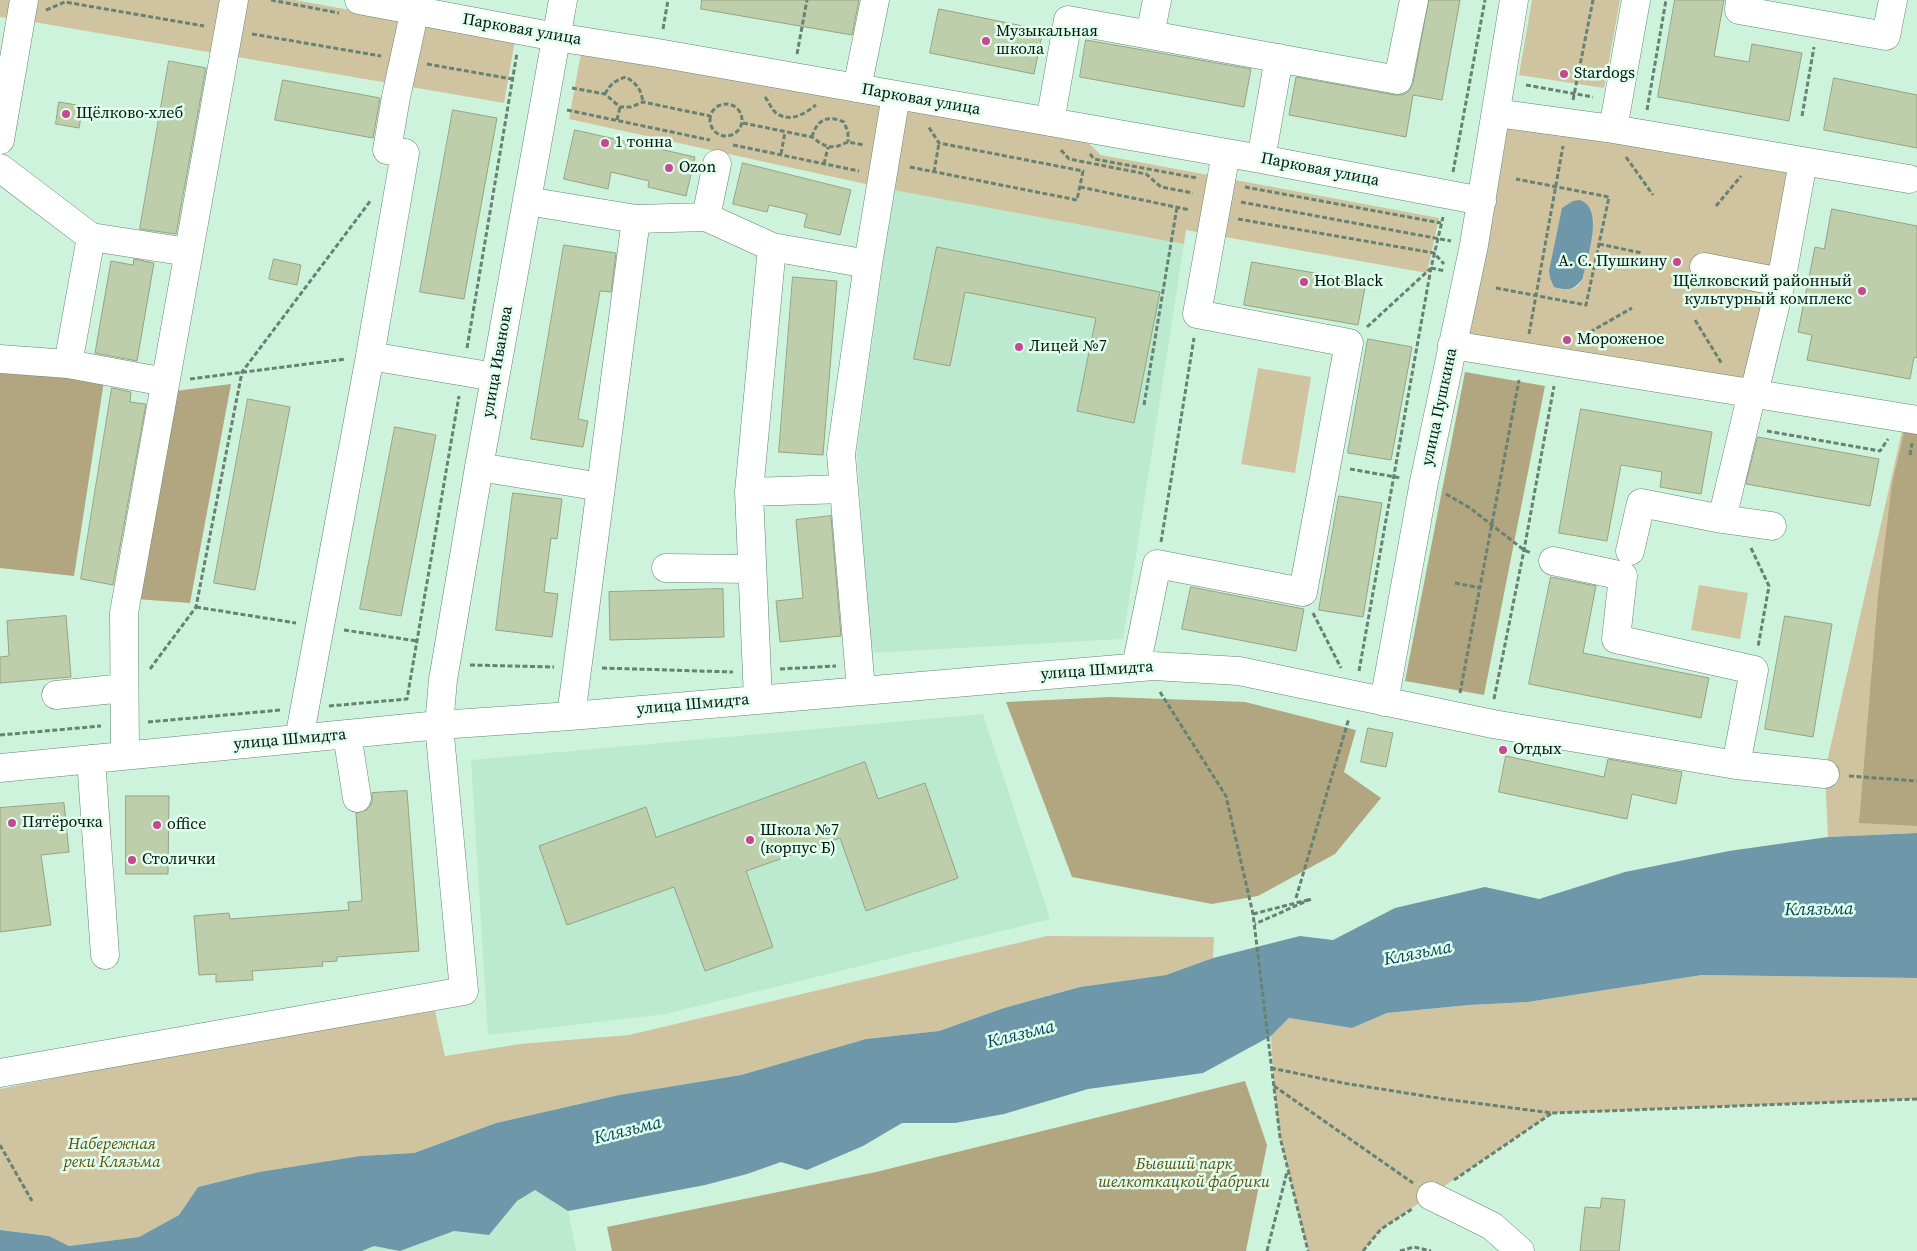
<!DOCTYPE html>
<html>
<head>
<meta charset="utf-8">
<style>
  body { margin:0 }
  canvas { display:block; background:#cdf3dd }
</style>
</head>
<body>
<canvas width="1917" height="1251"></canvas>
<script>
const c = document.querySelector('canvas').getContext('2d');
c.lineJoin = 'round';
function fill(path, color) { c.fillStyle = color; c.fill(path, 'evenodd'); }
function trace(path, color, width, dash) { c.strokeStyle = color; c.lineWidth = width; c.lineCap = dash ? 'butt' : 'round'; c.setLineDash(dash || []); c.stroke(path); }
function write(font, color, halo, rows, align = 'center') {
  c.font = font + ' "Source Serif 4",serif'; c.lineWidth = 5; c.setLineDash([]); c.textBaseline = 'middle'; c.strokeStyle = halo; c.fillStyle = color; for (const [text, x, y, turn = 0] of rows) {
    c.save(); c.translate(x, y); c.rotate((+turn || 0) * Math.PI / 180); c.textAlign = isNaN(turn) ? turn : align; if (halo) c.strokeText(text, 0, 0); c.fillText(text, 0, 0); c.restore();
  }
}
fill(new Path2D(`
  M 893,190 L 1184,244 L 1123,639 L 870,653 L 857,451 Z
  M 983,714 L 1050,919 L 666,1014 L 488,1035 L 471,760 Z
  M 535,1190 L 568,1211 L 576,1251 L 362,1251 L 374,1246 L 400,1251 L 454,1231 L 489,1235 L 517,1201 Z`), '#bcead0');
fill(new Path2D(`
  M 0,0 L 12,0 L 9,18 L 0,17 Z
  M 39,0 L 295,0 L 515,40 L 504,103 L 34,22 Z
  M 1532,0 L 1620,0 L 1604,88 L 1519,75 Z
  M 581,53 L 1081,136 L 1101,155 L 1439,218 L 1427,273 L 1186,230 L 1184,244 L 893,190 L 569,119 Z
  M 1496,113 L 1803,162 L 1757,381 L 1452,345 ZM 1594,220 L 1583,278 L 1578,286 L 1572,289 Z
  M 1258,368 L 1311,377 L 1295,473 L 1241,464 Z
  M 1902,431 L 1917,433 L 1917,833 L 1828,837 L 1825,774 L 1827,762 Z
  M 1699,585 L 1748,593 L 1740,639 L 1691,630 Z
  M 1047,936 L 1214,937 L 1213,958 L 1166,975 L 1080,987 L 1004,1008 L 939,1031 L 866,1039 L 741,1075 L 619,1095 L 496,1123 L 414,1153 L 360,1156 L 259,1172 L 198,1187 L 179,1215 L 139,1237 L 69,1246 L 49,1236 L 0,1230 L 0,1089 L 159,1057 L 435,1011 L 445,1056 L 520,1044 L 629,1035 Z
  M 1702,975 L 1917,978 L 1917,1099 L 1552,1113 L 1381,1229 L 1363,1251 L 1308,1251 L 1280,1137 L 1274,1086 L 1271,1036 L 1289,1018 L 1352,1028 L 1387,1013 L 1469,1005 L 1528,1002 Z`), '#d0c4a0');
fill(new Path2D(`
  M 1465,372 L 1545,386 L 1484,695 L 1405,681 Z
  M 0,373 L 104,381 L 74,576 L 0,568 Z
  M 231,384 L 190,603 L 135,599 L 175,391 Z
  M 1910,407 L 1917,408 L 1917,826 L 1859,823 L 1878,596 L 1892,484 Z
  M 1110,697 L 1245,702 L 1356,730 L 1344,772 L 1381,798 L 1335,854 L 1258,896 L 1212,904 L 1072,877 L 1006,702 Z
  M 1245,1081 L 1267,1145 L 1246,1251 L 612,1251 L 607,1227 L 876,1172 Z`), '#b2a680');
fill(new Path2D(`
  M 1580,200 C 1605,209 1587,257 1583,278 C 1575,290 1568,291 1554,287 L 1550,278 L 1549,271 L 1562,208 L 1573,201 Z
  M 1917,833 L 1917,978 L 1702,975 L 1528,1002 L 1469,1005 L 1387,1013 L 1352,1028 L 1289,1018 L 1271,1036 L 1203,1073 L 1088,1089 L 1004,1114 L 955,1123 L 902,1123 L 863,1146 L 807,1170 L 781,1162 L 747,1174 L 705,1185 L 568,1211 L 535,1190 L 517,1201 L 489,1235 L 454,1231 L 400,1251 L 374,1246 L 362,1251 L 0,1251 L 0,1230 L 49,1236 L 69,1246 L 139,1237 L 179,1215 L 198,1187 L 259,1172 L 360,1156 L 414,1153 L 496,1123 L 619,1095 L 741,1075 L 866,1039 L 939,1031 L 1004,1008 L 1080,987 L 1166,975 L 1213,958 L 1300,936 L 1333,940 L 1395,908 L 1485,887 L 1539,899 L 1625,872 L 1729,851 L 1828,837 Z`), '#6e97aa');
const building = new Path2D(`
  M 702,0 L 859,0 L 852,35 L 701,9 Z
  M 1429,0 L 1460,0 L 1442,100 L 1413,95 L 1406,137 L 1289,115 L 1296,77 L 1395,95 L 1403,95 L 1409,91 L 1413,83 Z
  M 1675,0 L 1724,0 L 1714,56 L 1749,62 L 1752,44 L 1802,53 L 1789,121 L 1658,97 Z
  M 939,9 L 1043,30 L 1034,74 L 930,53 Z
  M 1086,40 L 1251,69 L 1244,107 L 1080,77 Z
  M 169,61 L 206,68 L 176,234 L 140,229 Z
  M 1834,78 L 1917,95 L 1917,148 L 1824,130 Z
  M 283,80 L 380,98 L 373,138 L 275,120 Z
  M 59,102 L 83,106 L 79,128 L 56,124 Z
  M 453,110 L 497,118 L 464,299 L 420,292 Z
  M 575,130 L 695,157 L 686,196 L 648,187 L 649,181 L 611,172 L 608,189 L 564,179 Z
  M 743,163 L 851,190 L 840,235 L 804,227 L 807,214 L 769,205 L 767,212 L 733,204 Z
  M 1832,209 L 1917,226 L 1917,358 L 1914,357 L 1910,379 L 1807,360 L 1812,335 L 1798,332 L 1815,247 L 1824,249 Z
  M 564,245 L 616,253 L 611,292 L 600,291 L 578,419 L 588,421 L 583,447 L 531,439 Z
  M 937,247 L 1160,292 L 1134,423 L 1077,411 L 1096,318 L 965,292 L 950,366 L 914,359 Z
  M 134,259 L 154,263 L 137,361 L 95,353 L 111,261 L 133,265 Z
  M 274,259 L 301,265 L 297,285 L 269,279 Z
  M 1252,262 L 1366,282 L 1358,325 L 1244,305 Z
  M 793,277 L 837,281 L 823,455 L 779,452 Z
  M 1368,339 L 1412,347 L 1391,460 L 1348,453 Z
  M 112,388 L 131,392 L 130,402 L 146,404 L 113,585 L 81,579 Z
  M 248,399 L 290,407 L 255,590 L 214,583 Z
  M 1581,409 L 1712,432 L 1701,494 L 1660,487 L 1662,472 L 1621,465 L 1607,541 L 1559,533 Z
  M 395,427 L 436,435 L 401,616 L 360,609 Z
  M 1758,437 L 1879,459 L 1870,506 L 1746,484 Z
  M 513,493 L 562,499 L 557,539 L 551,538 L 544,592 L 558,594 L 552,637 L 496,630 Z
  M 1339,496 L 1382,503 L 1363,617 L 1319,610 Z
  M 831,516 L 841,636 L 780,642 L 776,601 L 803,598 L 796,520 Z
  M 1551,577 L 1596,586 L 1583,653 L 1709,678 L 1701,718 L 1529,684 Z
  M 1191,587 L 1304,609 L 1296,651 L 1182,629 Z
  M 723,589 L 724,637 L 610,640 L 609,592 Z
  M 66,616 L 71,677 L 0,683 L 0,657 L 9,656 L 7,621 Z
  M 1785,616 L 1832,624 L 1813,737 L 1765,729 Z
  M 1368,728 L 1393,733 L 1386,767 L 1361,762 Z
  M 1506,756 L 1604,777 L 1608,759 L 1682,772 L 1676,804 L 1632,794 L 1627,819 L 1499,792 Z
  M 865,762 L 878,799 L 925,783 L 958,878 L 866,911 L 840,838 L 746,871 L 773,947 L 705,971 L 674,887 L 567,925 L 539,846 L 646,807 L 656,837 Z
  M 407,791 L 419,951 L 337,957 L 337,961 L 322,962 L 323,966 L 252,971 L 253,980 L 216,982 L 216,974 L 199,975 L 194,916 L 229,913 L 230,919 L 349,910 L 348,902 L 362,901 L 356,813 L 367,810 L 372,803 L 372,793 Z
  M 126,796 L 169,796 L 168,874 L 126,874 Z
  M 64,803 L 69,852 L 41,855 L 51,925 L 0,932 L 0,808 Z
  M 1602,1198 L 1625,1200 L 1619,1251 L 1580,1251 L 1585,1207 L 1600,1208 Z`);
fill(building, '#becdaa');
trace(building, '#95a382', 1);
const minor = new Path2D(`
  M 359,0 L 556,37 L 658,53 L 1261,159 L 1482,201
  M 1740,0 L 1739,10 L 1886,36 L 1893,0
  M 1150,35 L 1157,0
  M 857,88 L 875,0
  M 1496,113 L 1613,129 L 1909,179
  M 1050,122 L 1068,20 L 1398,80 L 1414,0
  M 1613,129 L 1636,0
  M 0,140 L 24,0
  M 1261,159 L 1279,58
  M 0,168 L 91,237 L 68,364 L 0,359
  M 527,201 L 636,219 L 706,217 L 772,247 L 868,264
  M 706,217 L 717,164
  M 91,237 L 188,252
  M 1704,267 L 1781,282
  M 1452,345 L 1917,420
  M 370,356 L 405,153 L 387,150 L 396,97 L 417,0
  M 68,364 L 165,382
  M 479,467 L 601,487
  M 749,492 L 844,489
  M 1722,519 L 1772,526
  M 1630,551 L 1641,503 L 1722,519 L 1752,393 L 1757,381 L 1781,282 L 1803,162
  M 1553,561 L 1623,576 L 1616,639 L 1754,670 L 1736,765
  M 666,568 L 752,569
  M 1136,667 L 1157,564 L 1303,592 L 1349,343 L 1197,314 L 1226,153
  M 861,690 L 841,454 L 868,264 L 896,95
  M 56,695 L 124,688
  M 758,699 L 749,492 L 772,247
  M 1384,702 L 1424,482 L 1474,245 L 1514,0
  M 571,716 L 636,219
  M 347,734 L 357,798
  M 299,739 L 370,356 L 495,377
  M 125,755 L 124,613 L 234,0
  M 91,759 L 105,955
  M 0,768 L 439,725 L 571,716 L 1153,666 L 1239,671 L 1493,724 L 1736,765 L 1825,774
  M 0,1073 L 464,991 L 439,725 L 443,680 L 479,467 L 563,0
  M 1431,1196 L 1492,1226 L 1520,1251`);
trace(minor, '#628572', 29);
trace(new Path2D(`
  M 271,0 L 339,13
  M 46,10 L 65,2 L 204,26
  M 663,29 L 668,0
  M 252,34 L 381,56
  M 797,54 L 807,0
  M 427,64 L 512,79
  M 1526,85 L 1593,97
  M 572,88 L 605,94 L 620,107 L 631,107 L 643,102 L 710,116
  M 605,94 C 610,84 616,80 626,77 C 637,84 641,89 643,102
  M 765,97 C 769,102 772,110 776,113 C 791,123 804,114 816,105
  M 1573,100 L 1593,0
  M710 120a16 16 0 1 1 32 0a16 16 0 1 1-32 0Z
  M 567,110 L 710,140
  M 1647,110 L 1666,0
  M 1802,116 L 1814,47
  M 617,120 L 620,107
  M 743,123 L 812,137 L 820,143 L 828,147 L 838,146 L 848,142 L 864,145
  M 812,137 C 817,119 828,115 844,122 L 848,132 L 848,142
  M 733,145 L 859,171
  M 1061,150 L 1069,159 L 1146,174 L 1161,187 L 1193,193
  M 781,154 L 785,132
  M 1090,154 L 1094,159 L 1197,178
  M 1626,157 L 1653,195
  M 824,164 L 828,147
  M 910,167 L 1077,200 L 1083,171 L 939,143 L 928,126
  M 934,172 L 939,143
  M 1453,172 L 1485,0
  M 1080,187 L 1190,210
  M 1245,187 L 1441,223
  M 1241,202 L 1451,241
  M 1716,206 L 1741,176
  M 1238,219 L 1434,253 L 1444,264
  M 1599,244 L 1642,253
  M 1431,268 L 1445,271
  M 1496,288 L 1586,305 L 1609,197 L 1516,179
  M 1695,320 L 1722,364
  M 1367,327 L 1430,269
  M 1590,332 L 1632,308
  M 1529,334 L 1563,146
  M 467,348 L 517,53
  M 190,379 L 346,359
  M 1144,405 L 1177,207
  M 1767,431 L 1880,451 L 1888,439
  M 1910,455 L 1912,443
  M 1350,469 L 1401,478
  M 1446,494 L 1470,508 L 1524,550 L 1531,553
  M 1161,542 L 1194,338
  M 1751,548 L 1769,586 L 1758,647
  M 1455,583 L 1481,588
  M 196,607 L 296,623
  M 1313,613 L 1341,668
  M 344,630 L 417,641
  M 470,665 L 554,667
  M 602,668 L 733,672
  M 150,669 L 196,607 L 242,372 L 371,200
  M 780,669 L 836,666
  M 1359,671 L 1431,268 L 1443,217
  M 1160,692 L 1226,796 L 1253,914 L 1280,1137 L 1308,1251
  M 1460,693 L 1519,380
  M 1494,699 L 1524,550 L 1554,386
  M 329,706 L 407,699 L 459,396
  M 148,722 L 281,710
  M 0,735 L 101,726
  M 1849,776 L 1917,781
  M 1296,898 L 1349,718
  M 1253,914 L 1311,899 L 1255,924
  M 1271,1068 L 1343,1083 L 1444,1099 L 1552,1113 L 1917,1099
  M 1274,1086 L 1413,1183
  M 0,1145 L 32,1201
  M 1454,1180 L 1552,1113
  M 1267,1251 L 1287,1172
  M 1363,1251 L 1381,1229 L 1412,1209
  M 1400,1251 L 1414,1247 L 1431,1251`), '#678172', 3, [5, 2.5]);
trace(minor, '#fff', 28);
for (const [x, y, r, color] of [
  [986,41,5,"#c84790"],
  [1564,74,5,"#c84790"],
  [66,114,5,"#c84790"],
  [605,143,5,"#c84790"],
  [669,168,5,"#c84790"],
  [1677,262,5,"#c84790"],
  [1304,282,5,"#c84790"],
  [1862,291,5,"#c84790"],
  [1567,340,5,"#c84790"],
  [1019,347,5,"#c84790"],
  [1503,750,5,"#c84790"],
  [12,823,5,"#c84790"],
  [157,825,5,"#c84790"],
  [750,840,5,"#c84790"],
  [132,860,5,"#c84790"]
]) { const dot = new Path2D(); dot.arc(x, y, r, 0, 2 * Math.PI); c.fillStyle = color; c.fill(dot); trace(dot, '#dffeed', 2); }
write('16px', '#06140d', '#dffeed', [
  ["Парковая улица",522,30,10],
  ["Парковая улица",921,100,10],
  ["Парковая улица",1320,170,11],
  ["улица Иванова",498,362,-80],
  ["улица Пушкина",1440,407,-78],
  ["улица Шмидта",1097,671,-4],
  ["улица Шмидта",693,705,-5],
  ["улица Шмидта",290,740,-5]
]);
write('16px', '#06140d', '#dffeed', [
  ["Музыкальная",996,32],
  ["школа",996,50],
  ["Stardogs",1574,74],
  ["Щёлково-хлеб",76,114],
  ["1 тонна",615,143],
  ["Ozon",679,168],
  ["А. С. Пушкину",1667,262,"right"],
  ["Hot Black",1314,282],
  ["Щёлковский районный",1852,282,"right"],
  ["культурный комплекс",1852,300,"right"],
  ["Мороженое",1577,340],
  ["Лицей №7",1029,347],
  ["Отдых",1513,750],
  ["Пятёрочка",22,823],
  ["office",167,825],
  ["Школа №7",760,831],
  ["(корпус Б)",760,849],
  ["Столички",142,860]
], 'left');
write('italic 16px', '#5f4d08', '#dffeed', [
  ["Набережная",112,1145],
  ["реки Клязьма",112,1163],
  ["Бывший парк",1184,1165],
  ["шелкоткацкой фабрики",1184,1183]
]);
write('italic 18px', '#074258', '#dffeed', [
  ["Клязьма",1819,910,-1],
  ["Клязьма",1418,954,-11],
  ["Клязьма",1021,1035,-14],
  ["Клязьма",628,1131,-14]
]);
</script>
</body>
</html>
